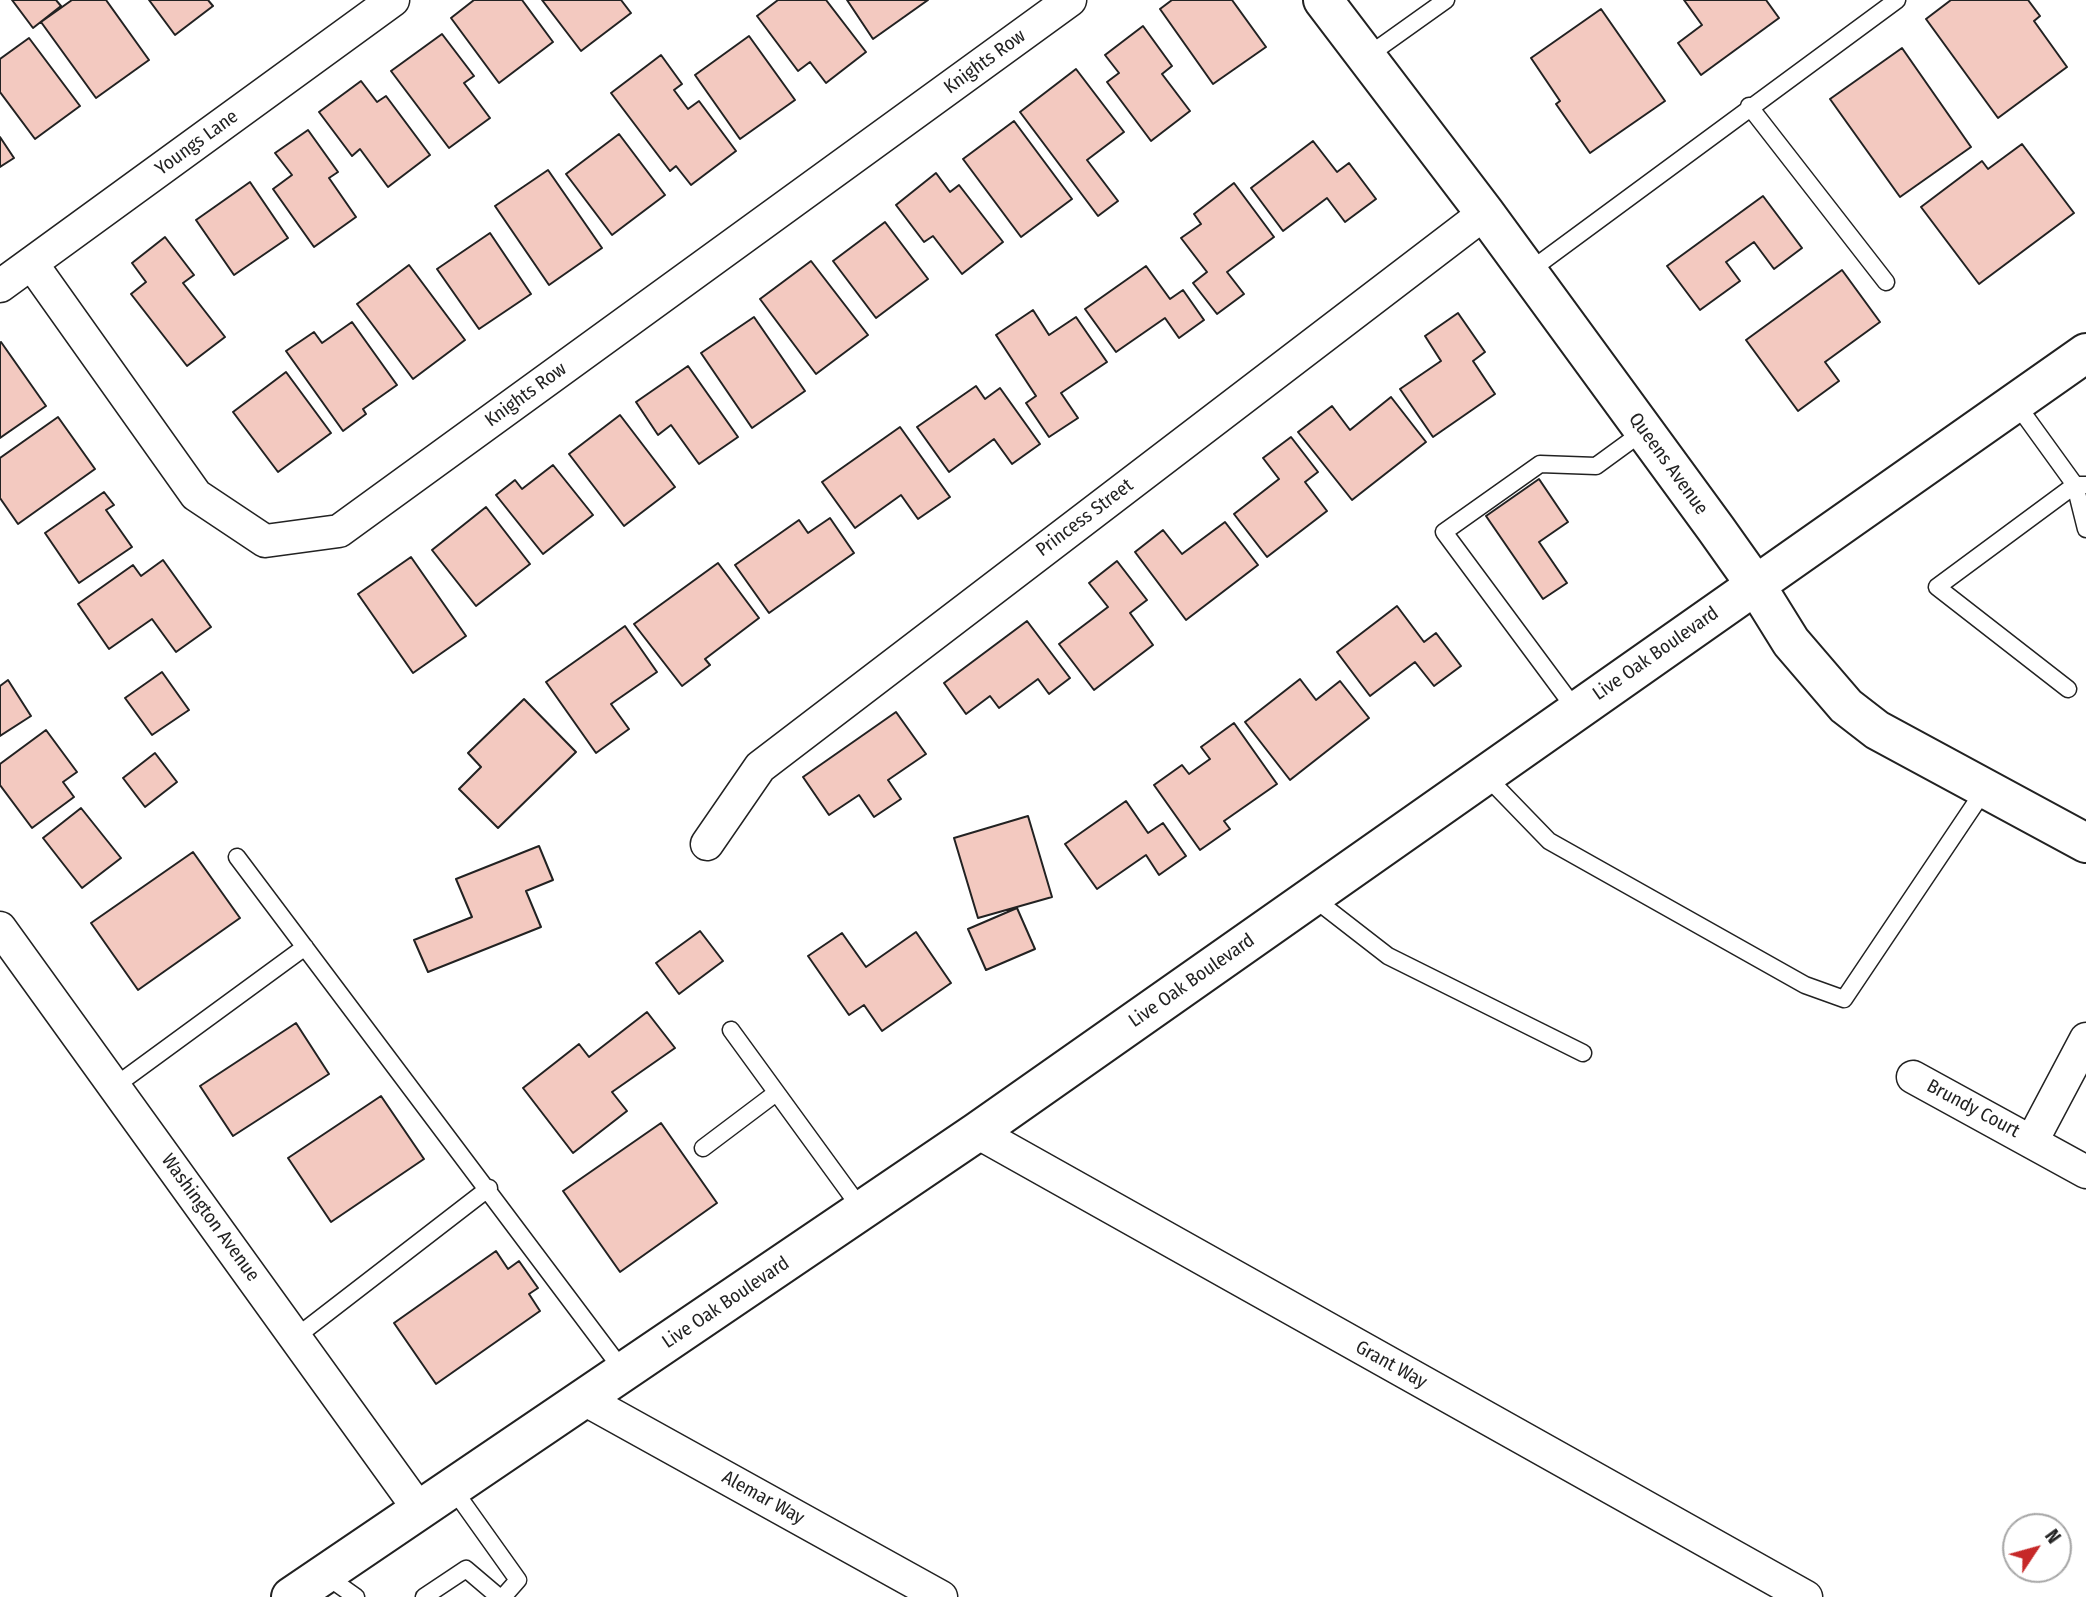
<!DOCTYPE html>
<html>
<head>
<meta charset="utf-8">
<style>
  body { margin:0 }
  #map { position:relative; width:2086px; height:1597px; overflow:hidden; background:#fff; font-family:"Fira Sans Condensed",sans-serif }
  canvas { display:block }
  .north { position:absolute; left:2002px; top:1513px; width:70px; height:70px; box-sizing:border-box; background:#fff; border:2px solid #a7a7a7; border-radius:50%; rotate:54deg; font-size:19px; font-weight:700; line-height:28px; text-align:center; color:#222 }
  .north::after { content:''; display:block; margin:auto; width:24px; height:32px; background:#c62828; clip-path:polygon(50% 0,100% 100%,50% 72%,0 100%) }
</style>
</head>
<body>
<div id="map">
<canvas width="2086" height="1597"></canvas>
<div class="north">N</div>
</div>
<script>
const c = document.querySelector('canvas').getContext('2d');
c.lineJoin = 'round';
function fill(path, color) { c.fillStyle = color; c.fill(path, 'evenodd'); }
function trace(path, color, width, dash) { c.strokeStyle = color; c.lineWidth = width; c.lineCap = dash ? 'butt' : 'round'; c.setLineDash(dash || []); c.stroke(path); }
function write(font, color, halo, rows, align = 'center') {
  c.font = font + ' "Fira Sans Condensed",sans-serif'; c.lineWidth = 5; c.setLineDash([]); c.textBaseline = 'middle'; c.strokeStyle = halo; c.fillStyle = color; for (const [text, x, y, turn = 0] of rows) {
    c.save(); c.translate(x, y); c.rotate((+turn || 0) * Math.PI / 180); c.textAlign = isNaN(turn) ? turn : align; if (halo) c.strokeText(text, 0, 0); c.fillText(text, 0, 0); c.restore();
  }
}
const building = new Path2D(`
  M 12,0 L 56,0 L 61,6 L 33,28 Z
  M 72,0 L 106,0 L 149,60 L 96,98 L 41,22 Z
  M 149,0 L 208,0 L 213,6 L 175,35 Z
  M 474,0 L 522,0 L 553,42 L 499,83 L 451,18 Z
  M 542,0 L 621,0 L 631,13 L 581,51 Z
  M 778,0 L 826,0 L 866,52 L 826,83 L 810,62 L 798,71 L 757,16 Z
  M 847,0 L 928,0 L 873,39 Z
  M 1172,0 L 1232,0 L 1266,47 L 1213,84 L 1160,9 Z
  M 1684,0 L 1766,0 L 1779,18 L 1701,75 L 1678,43 L 1702,25 Z
  M 1951,0 L 2028,0 L 2040,16 L 2034,21 L 2067,67 L 1998,118 L 1926,19 Z
  M 1601,9 L 1665,101 L 1590,153 L 1556,104 L 1560,101 L 1531,58 Z
  M 1143,26 L 1172,66 L 1162,74 L 1190,111 L 1151,141 L 1107,82 L 1119,73 L 1105,55 Z
  M 442,34 L 474,76 L 464,83 L 490,118 L 449,148 L 391,71 Z
  M 749,36 L 795,100 L 740,139 L 695,75 Z
  M 29,38 L 80,106 L 35,139 L 0,92 L 0,59 Z
  M 1902,48 L 1971,147 L 1900,197 L 1830,99 Z
  M 661,55 L 682,84 L 674,90 L 688,109 L 699,101 L 736,151 L 691,185 L 676,166 L 670,171 L 611,93 Z
  M 1076,69 L 1124,132 L 1087,160 L 1118,201 L 1098,216 L 1020,112 Z
  M 361,81 L 377,102 L 386,96 L 430,155 L 388,187 L 360,149 L 352,156 L 319,112 Z
  M 1014,121 L 1072,199 L 1021,237 L 963,159 Z
  M 308,130 L 338,172 L 329,178 L 356,217 L 314,247 L 273,189 L 292,175 L 275,153 Z
  M 619,134 L 665,195 L 612,235 L 566,174 Z
  M 0,137 L 14,158 L 0,167 Z
  M 1313,141 L 1337,172 L 1349,163 L 1376,199 L 1345,222 L 1327,198 L 1283,231 L 1251,188 Z
  M 2022,144 L 2074,213 L 1979,284 L 1921,207 L 1982,161 L 1988,169 Z
  M 548,170 L 602,248 L 549,285 L 495,206 Z
  M 936,173 L 950,192 L 959,185 L 1003,242 L 962,274 L 933,236 L 924,242 L 896,205 Z
  M 250,182 L 288,238 L 234,275 L 196,220 Z
  M 1234,183 L 1274,237 L 1227,272 L 1244,294 L 1217,314 L 1193,283 L 1207,272 L 1181,238 L 1201,224 L 1194,214 Z
  M 1763,196 L 1802,248 L 1774,269 L 1754,242 L 1726,262 L 1740,281 L 1700,310 L 1667,266 Z
  M 885,222 L 928,279 L 876,318 L 833,261 Z
  M 490,233 L 531,294 L 479,329 L 437,269 Z
  M 165,237 L 194,275 L 183,283 L 225,337 L 187,366 L 131,294 L 146,282 L 132,263 Z
  M 811,261 L 868,335 L 816,374 L 760,299 Z
  M 409,265 L 465,340 L 413,379 L 357,304 Z
  M 1146,266 L 1170,299 L 1183,290 L 1204,320 L 1179,338 L 1165,318 L 1116,352 L 1085,309 Z
  M 1842,270 L 1880,322 L 1825,362 L 1839,381 L 1798,411 L 1746,340 Z
  M 1033,310 L 1049,335 L 1076,317 L 1107,362 L 1061,393 L 1078,418 L 1049,437 L 1026,403 L 1036,396 L 996,335 Z
  M 1458,313 L 1485,352 L 1473,361 L 1495,394 L 1433,437 L 1400,389 L 1441,361 L 1425,336 Z
  M 754,317 L 805,391 L 752,428 L 701,353 Z
  M 352,322 L 397,385 L 363,409 L 366,414 L 343,431 L 286,351 L 314,332 L 322,343 Z
  M 1,342 L 46,406 L 0,438 L 0,343 Z
  M 688,366 L 738,437 L 699,464 L 671,425 L 658,435 L 636,402 Z
  M 286,372 L 331,433 L 278,472 L 233,412 Z
  M 976,386 L 985,399 L 1000,388 L 1040,444 L 1012,464 L 994,439 L 949,472 L 917,427 Z
  M 1391,397 L 1426,442 L 1352,500 L 1298,432 L 1332,406 L 1350,430 Z
  M 620,415 L 675,487 L 624,526 L 569,454 Z
  M 58,417 L 95,469 L 18,524 L 0,498 L 0,458 Z
  M 900,427 L 950,497 L 918,519 L 901,495 L 855,528 L 822,482 Z
  M 1291,437 L 1318,472 L 1305,482 L 1327,511 L 1267,557 L 1234,514 L 1279,479 L 1263,458 Z
  M 553,465 L 593,515 L 543,554 L 496,495 L 515,480 L 522,489 Z
  M 1539,479 L 1568,522 L 1539,542 L 1567,583 L 1543,599 L 1486,516 Z
  M 104,492 L 114,505 L 106,510 L 132,547 L 79,583 L 45,533 Z
  M 486,507 L 530,564 L 476,606 L 432,550 Z
  M 830,518 L 854,553 L 769,613 L 735,565 L 799,520 L 808,533 Z
  M 1225,522 L 1258,565 L 1186,620 L 1135,552 L 1163,530 L 1182,554 Z
  M 411,557 L 466,636 L 413,673 L 358,594 Z
  M 163,560 L 211,627 L 176,652 L 152,619 L 109,649 L 78,604 L 133,565 L 141,576 Z
  M 1117,561 L 1147,600 L 1130,613 L 1153,645 L 1094,690 L 1059,644 L 1108,607 L 1089,583 Z
  M 718,563 L 759,618 L 705,659 L 710,665 L 682,686 L 634,624 Z
  M 1397,606 L 1424,642 L 1436,633 L 1461,666 L 1434,686 L 1415,662 L 1370,696 L 1337,652 Z
  M 1027,621 L 1070,678 L 1049,694 L 1038,679 L 999,708 L 990,696 L 966,714 L 944,683 Z
  M 625,626 L 657,672 L 611,704 L 629,729 L 596,753 L 546,682 Z
  M 162,672 L 189,710 L 152,735 L 125,698 Z
  M 1300,679 L 1316,700 L 1340,681 L 1369,718 L 1290,780 L 1245,722 Z
  M 8,680 L 31,716 L 0,736 L 0,686 Z
  M 524,699 L 576,752 L 498,828 L 459,789 L 481,767 L 468,753 Z
  M 896,712 L 926,754 L 888,780 L 901,799 L 874,817 L 859,795 L 829,815 L 803,777 Z
  M 1234,723 L 1277,784 L 1224,821 L 1230,829 L 1200,850 L 1154,785 L 1182,765 L 1189,774 L 1210,759 L 1201,747 Z
  M 46,730 L 77,772 L 63,782 L 74,797 L 32,828 L 0,785 L 0,764 Z
  M 155,753 L 177,782 L 145,807 L 123,778 Z
  M 1126,801 L 1148,833 L 1163,823 L 1186,856 L 1159,875 L 1146,855 L 1097,889 L 1065,844 Z
  M 81,808 L 121,858 L 82,888 L 43,838 Z
  M 1028,816 L 1052,897 L 978,918 L 954,838 Z
  M 539,846 L 553,880 L 526,891 L 541,927 L 428,972 L 414,940 L 472,917 L 456,879 Z
  M 193,852 L 240,918 L 138,990 L 91,923 Z
  M 1017,908 L 1035,949 L 986,970 L 968,929 Z
  M 700,931 L 723,961 L 679,994 L 656,963 Z
  M 916,932 L 951,983 L 882,1031 L 864,1005 L 849,1015 L 808,956 L 842,933 L 866,967 Z
  M 647,1012 L 675,1048 L 612,1092 L 627,1111 L 573,1153 L 523,1088 L 579,1044 L 589,1057 Z
  M 296,1023 L 329,1074 L 233,1136 L 200,1086 Z
  M 381,1096 L 424,1159 L 331,1222 L 288,1158 Z
  M 661,1123 L 717,1203 L 620,1272 L 563,1191 Z
  M 496,1251 L 508,1269 L 519,1261 L 538,1288 L 529,1294 L 540,1311 L 436,1384 L 394,1323 Z`);
fill(building, '#f3c9c0');
trace(building, '#222', 2);
const lane = new Path2D(`
  M 1366,57 L 1446,0
  M 1749,106 L 1886,282
  M 1528,272 L 1897,0
  M 2015,402 L 2075,485 L 2086,485
  M 2068,689 L 1937,587 L 2075,485 L 2086,529
  M 1576,710 L 1444,532 L 1540,464 L 1596,466 L 1644,431
  M 1485,775 L 1549,841 L 1805,985 L 1844,999 L 1985,789
  M 237,857 L 624,1372
  M 1312,897 L 1388,956 L 1583,1053
  M 731,1030 L 862,1210
  M 115,1086 L 305,947
  M 703,1148 L 776,1093
  M 296,1337 L 489,1188
  M 451,1486 L 518,1580 L 503,1597
  M 325,1575 L 356,1597
  M 424,1597 L 466,1569 L 499,1597`);
const street = new Path2D(`
  M 32,264 L 196,495 L 265,541 L 339,531 L 1070,0
  M 0,286 L 393,0
  M 707,844 L 760,767 L 1485,213
  M 0,928 L 418,1508
  M 1913,1077 L 2086,1172
  M 977,1132 L 1806,1597
  M 2032,1141 L 2086,1039
  M 584,1399 L 941,1597`);
const secondary = new Path2D(`
  M 1323,0 L 1485,213 L 1716,529 L 1755,584 L 1791,642 L 1846,706 L 1877,730 L 2086,843
  M 291,1597 L 977,1132 L 2086,353`);
trace(lane, '#222', 19);
trace(street, '#222', 35);
trace(secondary, '#222', 42);
trace(lane, '#fff', 16);
trace(street, '#fff', 32);
trace(secondary, '#fff', 38);
write('19px', '#222', '#fff', [
  ["Knights Row",985,62,-36],
  ["Youngs Lane",197,143,-36],
  ["Knights Row",526,395,-36],
  ["Queens Avenue",1668,464,54],
  ["Princess Street",1085,518,-37],
  ["Live Oak Boulevard",1656,654,-35],
  ["Live Oak Boulevard",1192,981,-35],
  ["Brundy Court",1973,1109,28],
  ["Washington Avenue",210,1218,54],
  ["Live Oak Boulevard",726,1303,-34],
  ["Grant Way",1391,1365,29],
  ["Alemar Way",763,1498,29]
]);
</script>
</body>
</html>
